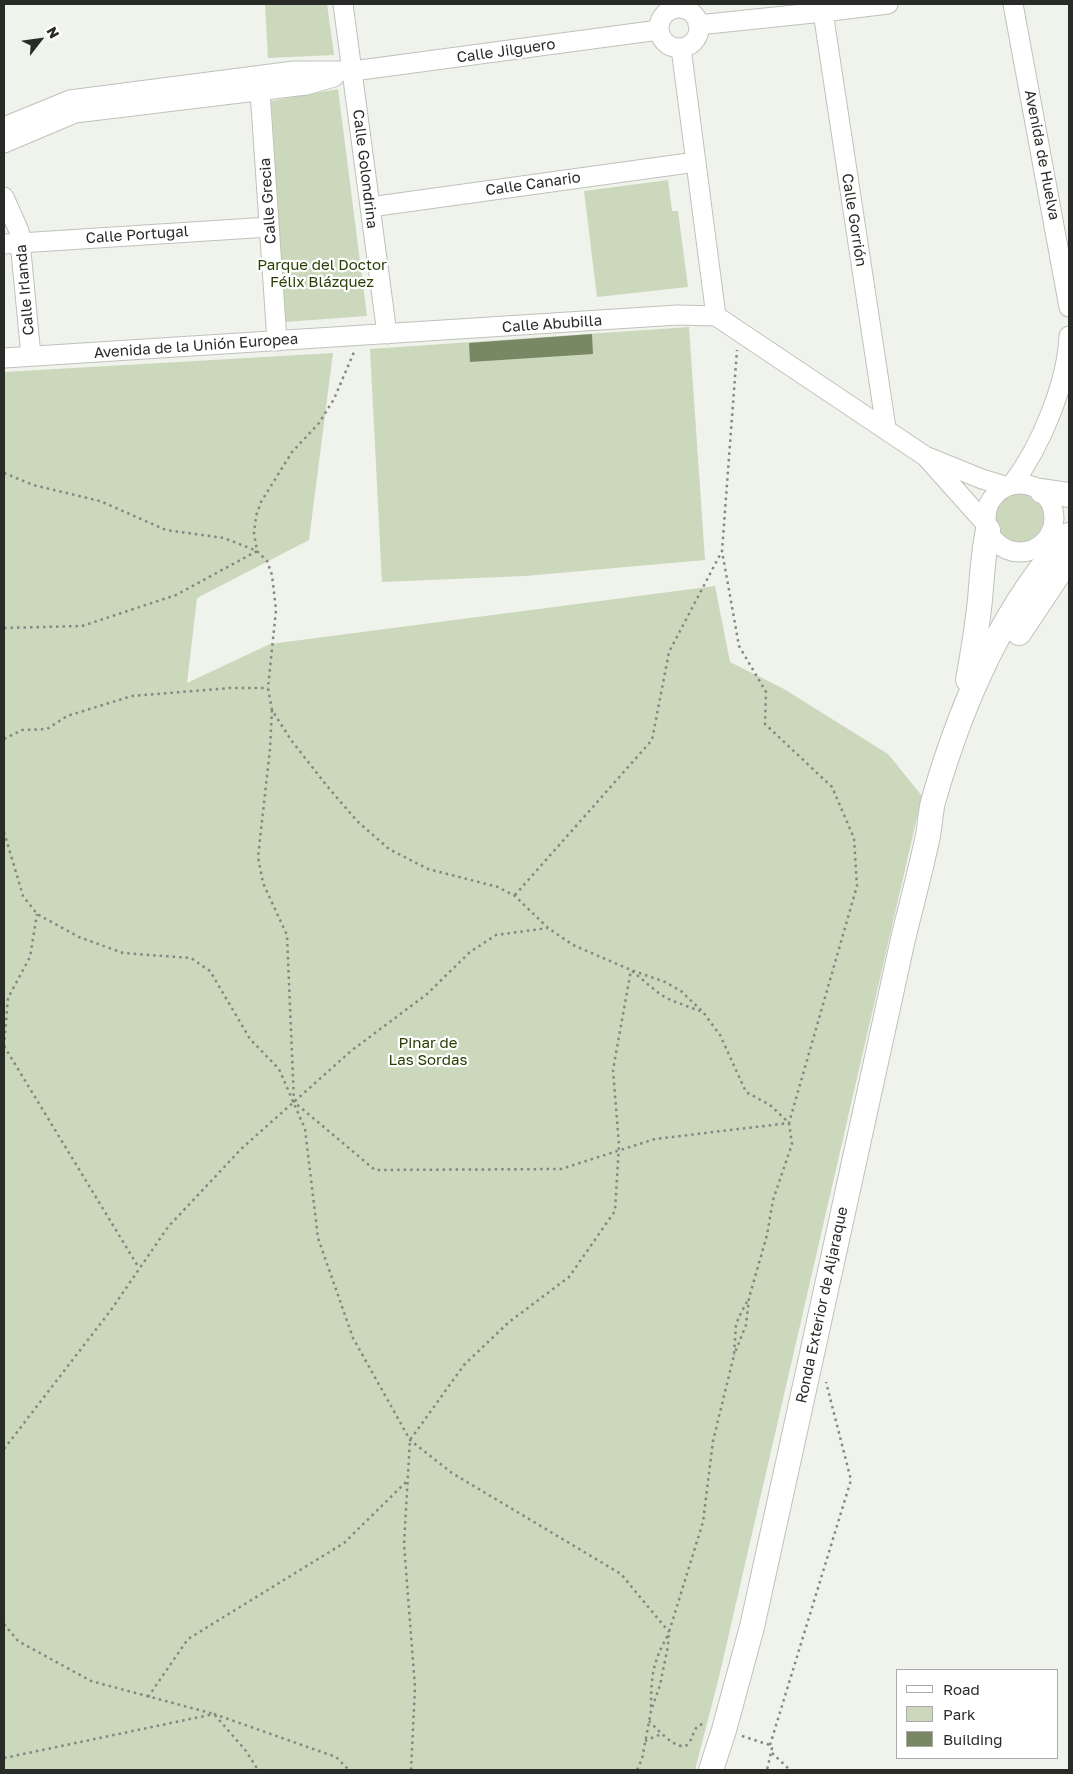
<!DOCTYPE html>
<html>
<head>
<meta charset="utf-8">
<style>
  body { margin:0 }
  #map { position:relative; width:1073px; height:1774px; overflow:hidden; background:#f0f3eb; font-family:"Golos Text",sans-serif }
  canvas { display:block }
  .frame { position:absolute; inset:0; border:5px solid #292b28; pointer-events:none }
  .legend { position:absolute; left:896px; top:1669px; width:162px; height:90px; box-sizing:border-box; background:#fff; border:1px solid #a9aaa9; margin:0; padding:6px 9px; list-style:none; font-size:15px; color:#292b28 }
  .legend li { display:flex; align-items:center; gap:10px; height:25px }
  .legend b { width:25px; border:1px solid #a9aaa9 }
  .north { position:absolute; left:15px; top:15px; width:50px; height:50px; -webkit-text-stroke:4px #fff; paint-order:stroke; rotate:60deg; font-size:14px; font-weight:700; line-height:20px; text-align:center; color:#292b28 }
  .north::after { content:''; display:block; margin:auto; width:18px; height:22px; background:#292b28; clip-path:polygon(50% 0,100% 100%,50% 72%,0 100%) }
</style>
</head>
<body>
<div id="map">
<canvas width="1073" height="1774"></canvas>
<div class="frame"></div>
<ul class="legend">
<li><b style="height:6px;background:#fff"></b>Road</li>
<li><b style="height:14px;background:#cbd8bc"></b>Park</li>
<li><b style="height:14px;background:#788865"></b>Building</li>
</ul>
<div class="north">N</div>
</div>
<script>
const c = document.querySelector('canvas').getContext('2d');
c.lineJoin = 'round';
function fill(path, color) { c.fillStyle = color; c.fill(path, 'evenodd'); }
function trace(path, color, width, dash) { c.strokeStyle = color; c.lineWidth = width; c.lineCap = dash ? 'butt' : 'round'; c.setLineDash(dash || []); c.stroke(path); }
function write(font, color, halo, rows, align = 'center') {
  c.font = font + ' "Golos Text",sans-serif'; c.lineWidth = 4.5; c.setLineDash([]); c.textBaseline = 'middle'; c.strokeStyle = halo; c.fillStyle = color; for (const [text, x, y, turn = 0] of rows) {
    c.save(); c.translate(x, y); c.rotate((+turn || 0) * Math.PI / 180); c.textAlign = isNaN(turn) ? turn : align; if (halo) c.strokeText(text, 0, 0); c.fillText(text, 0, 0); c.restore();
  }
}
fill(new Path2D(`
  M 265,4 L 327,4 L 334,55 L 268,58 Z
  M 338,89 L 367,316 L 285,322 L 271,101 Z
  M 668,180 L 672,211 L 678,211 L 688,287 L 597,297 L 584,191 Z
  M 689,327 L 705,560 L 525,576 L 382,582 L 370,349 Z
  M 333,353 L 309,540 L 197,598 L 187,683 L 270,644 L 715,586 L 730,662 L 784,689 L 888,754 L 922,796 L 719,1677 L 695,1770 L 4,1770 L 4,372 Z
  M994 517a25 25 0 1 1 50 0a25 25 0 1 1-50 0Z`), '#cbd8bc');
fill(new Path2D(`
  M 592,334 L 593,354 L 470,362 L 469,343 Z`), '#788865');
const minor = new Path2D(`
  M 343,4 L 387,334
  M 1013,4 L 1069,307
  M659 28a20 20 0 1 1 40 0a20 20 0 1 1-40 0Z
  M 823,12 L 886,428
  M 698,25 L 823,12 L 888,4
  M 681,48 L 716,316 L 925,456 L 982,479 L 1005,486
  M 260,91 L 277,341
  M 4,127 L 70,100 L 294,71 L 353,71 L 659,30
  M 4,143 L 75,113 L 306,85 L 334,77
  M 4,197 L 19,231 L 31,356
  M 370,207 L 696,162
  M 4,244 L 269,227
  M 4,358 L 678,315 L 716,316
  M 927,458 L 986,524
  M 1013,483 C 1041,446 1067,383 1069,336
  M986 518a34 34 0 1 1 68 0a34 34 0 1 1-68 0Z`);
const major = new Path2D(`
  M 1042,491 L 1069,495
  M 1019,633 L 1067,561
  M 968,680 C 973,653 977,627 980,600 C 982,576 983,554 988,530
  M 711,1770 L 724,1730 L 752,1627 L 903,939 C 911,906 920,873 927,840 C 930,828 930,814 933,802 C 960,707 1001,609 1069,535`);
trace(minor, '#bfc2bb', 21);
trace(major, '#bfc2bb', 26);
trace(new Path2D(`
  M 4,473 L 33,485 L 100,501 L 166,530 L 224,538 L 257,551 L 267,561 L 272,575 L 276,610 L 268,688 L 272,710 L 291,740 L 327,786 L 357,821 L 389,849 L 428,869 L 498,887 L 515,896 L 548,928 L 573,945 L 631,970 L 665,982 L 681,991 L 703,1012 L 720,1035 L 746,1092 L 770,1105 L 789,1123 L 792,1144 L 773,1200 L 767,1235 L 749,1298 L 746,1325 L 734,1355
  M 4,628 L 82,626 L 176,595 L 257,551 L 254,533 L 256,516 L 261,502 L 292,452 L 319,423 L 334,399 L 354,352
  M 272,710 L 270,749 L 258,857 L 263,883 L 287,935 L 294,1102 L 375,1170 L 561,1169 L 655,1139 L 789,1123 L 857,886 L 854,838 L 832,787 L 765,724 L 766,692 L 739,646 L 722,551
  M 4,739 L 22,730 L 47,729 L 67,716 L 132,696 L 230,688 L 268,688
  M 4,832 L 23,896 L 37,914 L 79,937 L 123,953 L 191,958 L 210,971 L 250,1039 L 279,1069 L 305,1129 L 318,1238 L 353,1338 L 410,1440 L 452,1473 L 621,1574 L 669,1632
  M 515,895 L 652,740 L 669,652 L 722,551 L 737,350
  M 632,971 L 661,995 L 673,1001 L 700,1011
  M 4,1046 L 139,1268
  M 4,1046 L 8,998 L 30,957 L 37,914
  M 4,1449 L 111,1310 L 168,1227 L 241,1149 L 351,1051 L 427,994 L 470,952 L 496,935 L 548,928
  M 4,1624 L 18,1641 L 91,1681 L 214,1714 L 246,1751 L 258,1770
  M 148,1697 L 188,1639 L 344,1543 L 406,1482
  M 651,1707 C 651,1674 653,1662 669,1633
  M 649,1721 C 655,1727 679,1754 688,1744 C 695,1736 692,1724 706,1724
  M 742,1736 L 770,1745 L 772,1748 L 767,1770
  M 645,1741 L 661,1734
  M 770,1745 L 851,1480 L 826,1382
  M 772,1753 L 790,1770
  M 4,1758 L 214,1714 L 336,1757 L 349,1770
  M 411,1770 L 415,1687 L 404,1544 L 410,1440 L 464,1365 L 509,1322 L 569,1277 L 615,1211 L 619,1145 L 613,1070 L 631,970
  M 637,1770 L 642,1759 L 651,1711 L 660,1685 L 668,1646 L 669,1632 L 703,1522 L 713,1441 L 734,1355 L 736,1324 L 741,1313 L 748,1300`), '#858782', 2.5, [2.5, 4]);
trace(minor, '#fff', 19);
trace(major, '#fff', 24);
write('15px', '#292b28', '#fff', [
  ["Calle Jilguero",506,51,-8],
  ["Avenida de Huelva",1042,155,79],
  ["Calle Golondrina",365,169,83],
  ["Calle Canario",533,184,-8],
  ["Calle Grecia",268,201,-94],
  ["Calle Gorrión",854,220,81],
  ["Calle Portugal",137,235,-4],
  ["Calle Irlanda",25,290,-95],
  ["Calle Abubilla",552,324,-4],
  ["Avenida de la Unión Europea",196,346,-4],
  ["Ronda Exterior de Aljaraque",822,1305,-78]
]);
write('15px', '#2a3e02', '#fff', [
  ["Parque del Doctor",322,265],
  ["Félix Blázquez",322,282],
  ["Pinar de",428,1043],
  ["Las Sordas",428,1060]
]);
</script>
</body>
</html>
